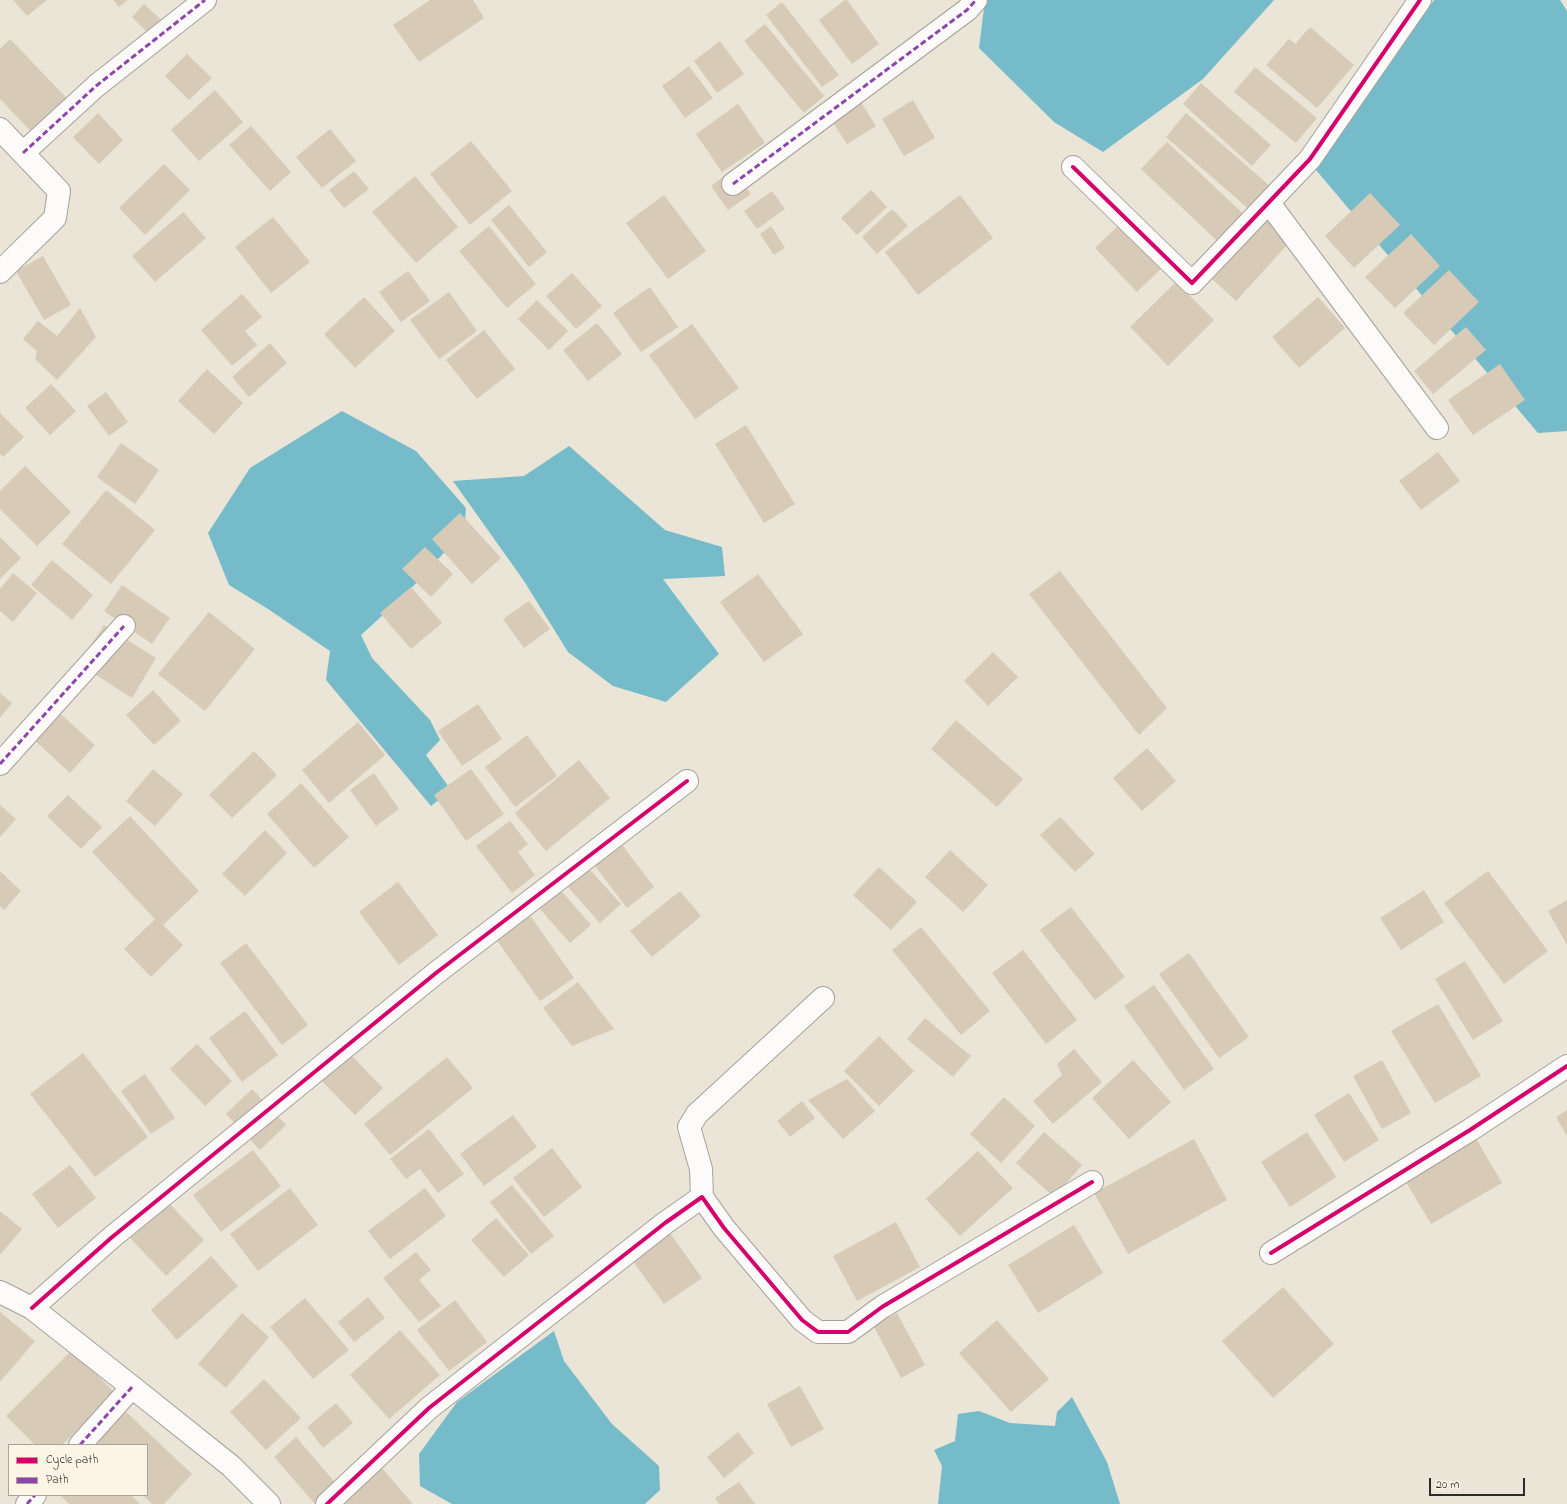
<!DOCTYPE html>
<html>
<head>
<meta charset="utf-8">
<style>
  body { margin:0 }
  #map { position:relative; width:1567px; height:1504px; overflow:hidden; background:#eae5d7; font-family:"Indie Flower",sans-serif }
  canvas { display:block }
  .legend { position:absolute; left:8px; top:1444px; width:140px; height:52px; box-sizing:border-box; background:#fcf5e5; border:1px solid #a8a49b; margin:0; padding:5px 7px; list-style:none; font-size:12px; color:#2b2b2b }
  .legend li { display:flex; align-items:center; gap:8px; height:20px }
  .legend b { width:20px; border:1px solid #a8a49b }
  .scale { position:absolute; left:1429px; top:1478px; width:96px; height:18px; box-sizing:border-box; border:2px solid #2b2b2b; border-top:0; padding-left:5px; font-size:12px; line-height:14px; white-space:nowrap; color:#2b2b2b; -webkit-text-stroke:3px #fcf5e5; paint-order:stroke }
</style>
</head>
<body>
<div id="map">
<canvas width="1567" height="1504"></canvas>
<ul class="legend">
<li><b style="height:5px;background:#d6006c"></b>Cycle path</li>
<li><b style="height:5px;background:#8e44ad"></b>Path</li>
</ul>
<div class="scale">20 m</div>
</div>
<script>
const c = document.querySelector('canvas').getContext('2d');
c.lineJoin = 'round';
function fill(path, color) { c.fillStyle = color; c.fill(path, 'evenodd'); }
function trace(path, color, width, dash) { c.strokeStyle = color; c.lineWidth = width; c.lineCap = dash ? 'butt' : 'round'; c.setLineDash(dash || []); c.stroke(path); }
fill(new Path2D(`
  M 985,0 L 1274,0 L 1203,79 L 1103,152 L 1054,122 L 979,48 Z
  M 1434,0 L 1560,0 L 1567,11 L 1567,431 L 1538,433 L 1316,170 Z
  M 342,411 L 416,451 L 466,508 L 464,531 L 405,595 L 361,635 L 372,658 L 430,720 L 440,740 L 426,755 L 451,790 L 431,806 L 326,680 L 330,651 L 268,609 L 229,585 L 208,533 L 250,468 Z
  M 569,446 L 665,530 L 722,547 L 725,576 L 663,579 L 719,654 L 666,702 L 613,686 L 568,652 L 524,581 L 453,481 L 524,476 Z
  M 554,1331 L 564,1361 L 612,1424 L 659,1466 L 660,1490 L 645,1504 L 452,1504 L 420,1486 L 419,1454 L 457,1402 Z
  M 1072,1397 L 1107,1462 L 1120,1504 L 938,1504 L 942,1466 L 934,1450 L 955,1441 L 958,1414 L 979,1411 L 1010,1423 L 1055,1426 L 1057,1412 Z`), '#75bbc9');
fill(new Path2D(`
  M 13,0 L 47,0 L 27,16 Z
  M 113,0 L 128,0 L 119,7 Z
  M 430,0 L 473,0 L 484,18 L 419,62 L 393,25 Z
  M 845,0 L 847,0 L 879,44 L 852,64 L 819,20 Z
  M 782,2 L 839,75 L 822,87 L 766,15 Z
  M 144,4 L 171,29 L 158,43 L 132,17 Z
  M 765,24 L 824,96 L 804,113 L 744,41 Z
  M 1310,27 L 1354,65 L 1317,108 L 1266,65 L 1289,39 L 1295,44 Z
  M 10,39 L 80,112 L 44,145 L 0,99 L 0,49 Z
  M 720,41 L 744,74 L 717,93 L 694,61 Z
  M 187,54 L 212,78 L 189,100 L 165,76 Z
  M 689,66 L 713,98 L 685,118 L 662,86 Z
  M 1255,67 L 1317,118 L 1296,143 L 1234,92 Z
  M 1201,83 L 1271,145 L 1252,166 L 1183,104 Z
  M 850,85 L 876,126 L 847,144 L 821,104 Z
  M 215,90 L 243,122 L 199,161 L 171,130 Z
  M 913,100 L 935,138 L 904,156 L 882,119 Z
  M 738,104 L 765,143 L 722,172 L 696,134 Z
  M 98,113 L 123,140 L 99,164 L 73,137 Z
  M 1186,113 L 1271,187 L 1251,211 L 1166,137 Z
  M 251,126 L 291,172 L 270,191 L 229,145 Z
  M 330,129 L 356,161 L 322,188 L 296,157 Z
  M 471,141 L 512,191 L 470,225 L 430,174 Z
  M 1167,142 L 1254,224 L 1228,251 L 1141,169 Z
  M 164,164 L 190,190 L 145,235 L 119,208 Z
  M 733,169 L 751,194 L 728,210 L 711,186 Z
  M 354,171 L 369,189 L 344,208 L 329,190 Z
  M 415,176 L 458,227 L 416,263 L 372,212 Z
  M 871,190 L 887,207 L 857,235 L 841,218 Z
  M 772,191 L 785,209 L 757,229 L 744,211 Z
  M 1370,193 L 1400,225 L 1354,268 L 1325,236 Z
  M 664,195 L 706,251 L 668,279 L 626,223 Z
  M 960,195 L 993,238 L 918,295 L 885,252 Z
  M 509,205 L 547,252 L 529,267 L 491,220 Z
  M 892,209 L 908,226 L 877,254 L 862,237 Z
  M 183,212 L 206,238 L 155,282 L 132,256 Z
  M 273,217 L 310,262 L 271,293 L 235,247 Z
  M 1264,218 L 1290,242 L 1236,301 L 1210,277 Z
  M 1122,222 L 1165,265 L 1137,292 L 1095,248 Z
  M 489,226 L 536,284 L 507,308 L 459,251 Z
  M 771,226 L 785,248 L 774,255 L 760,234 Z
  M 1411,234 L 1440,266 L 1395,308 L 1365,277 Z
  M 43,256 L 71,305 L 44,320 L 16,271 Z
  M 1449,270 L 1479,302 L 1434,345 L 1403,313 Z
  M 408,271 L 430,301 L 401,322 L 379,292 Z
  M 572,273 L 602,306 L 576,329 L 546,296 Z
  M 1176,282 L 1214,320 L 1168,366 L 1130,327 Z
  M 650,287 L 678,327 L 641,352 L 613,313 Z
  M 449,292 L 477,331 L 439,359 L 410,320 Z
  M 242,294 L 262,317 L 245,331 L 257,345 L 232,366 L 201,330 Z
  M 364,297 L 395,331 L 355,368 L 324,334 Z
  M 1318,297 L 1345,328 L 1299,368 L 1272,337 Z
  M 537,300 L 568,331 L 549,350 L 518,319 Z
  M 80,308 L 96,337 L 57,380 L 35,359 L 37,351 L 23,339 L 38,321 L 57,336 Z
  M 597,323 L 622,354 L 588,381 L 563,350 Z
  M 692,324 L 739,388 L 695,419 L 649,355 Z
  M 1466,327 L 1486,350 L 1433,394 L 1414,371 Z
  M 484,330 L 515,369 L 477,399 L 446,360 Z
  M 270,343 L 287,363 L 249,397 L 232,377 Z
  M 1500,364 L 1525,400 L 1473,435 L 1448,400 Z
  M 207,369 L 243,403 L 214,434 L 178,401 Z
  M 51,384 L 76,411 L 50,435 L 25,408 Z
  M 106,392 L 128,422 L 109,436 L 87,406 Z
  M 0,413 L 24,437 L 3,457 L 0,454 Z
  M 746,425 L 795,504 L 764,523 L 715,444 Z
  M 121,443 L 159,470 L 135,504 L 97,477 Z
  M 1438,452 L 1460,481 L 1421,510 L 1399,481 Z
  M 25,466 L 71,512 L 37,546 L 0,509 L 0,491 Z
  M 106,490 L 155,530 L 111,584 L 62,544 Z
  M 460,513 L 501,558 L 472,584 L 432,539 Z
  M 0,537 L 21,558 L 0,579 Z
  M 425,547 L 453,574 L 431,597 L 402,569 Z
  M 52,560 L 93,595 L 72,620 L 31,585 Z
  M 1060,571 L 1167,708 L 1139,735 L 1029,594 Z
  M 13,573 L 37,593 L 13,622 L 0,611 L 0,589 Z
  M 758,574 L 803,634 L 764,662 L 720,602 Z
  M 122,585 L 170,618 L 152,644 L 104,611 Z
  M 411,587 L 442,623 L 411,649 L 380,613 Z
  M 529,601 L 550,629 L 524,648 L 503,619 Z
  M 209,612 L 255,649 L 205,711 L 158,674 Z
  M 104,625 L 156,658 L 132,698 L 79,664 Z
  M 993,652 L 1018,677 L 988,706 L 964,681 Z
  M 153,690 L 181,721 L 154,745 L 126,715 Z
  M 0,693 L 12,703 L 0,718 Z
  M 478,704 L 502,739 L 462,766 L 438,731 Z
  M 55,709 L 95,745 L 70,773 L 30,736 Z
  M 956,720 L 1023,779 L 997,807 L 931,749 Z
  M 358,722 L 385,755 L 329,803 L 302,770 Z
  M 527,735 L 557,776 L 515,807 L 485,767 Z
  M 1147,748 L 1176,781 L 1142,811 L 1113,778 Z
  M 254,751 L 277,775 L 232,818 L 209,795 Z
  M 579,760 L 610,798 L 546,851 L 515,813 Z
  M 153,769 L 183,794 L 155,826 L 126,801 Z
  M 471,769 L 504,814 L 466,841 L 434,795 Z
  M 374,773 L 399,809 L 376,826 L 350,790 Z
  M 301,783 L 349,837 L 314,868 L 267,814 Z
  M 68,795 L 102,827 L 81,849 L 47,816 Z
  M 0,805 L 16,819 L 0,837 Z
  M 130,816 L 199,891 L 163,925 L 183,945 L 151,977 L 124,949 L 155,919 L 92,852 Z
  M 1060,817 L 1095,854 L 1075,872 L 1040,835 Z
  M 510,821 L 528,844 L 518,852 L 535,875 L 512,893 L 476,846 Z
  M 265,830 L 287,853 L 245,896 L 222,874 Z
  M 619,841 L 654,887 L 627,908 L 592,862 Z
  M 950,850 L 988,885 L 963,912 L 925,877 Z
  M 580,859 L 621,904 L 600,923 L 560,878 Z
  M 879,867 L 917,902 L 891,930 L 853,895 Z
  M 0,871 L 21,891 L 4,910 L 0,906 Z
  M 1488,871 L 1548,951 L 1504,984 L 1444,903 Z
  M 551,879 L 591,925 L 570,943 L 530,898 Z
  M 398,882 L 438,935 L 399,965 L 359,912 Z
  M 1424,890 L 1444,922 L 1401,950 L 1380,918 Z
  M 680,891 L 701,916 L 652,957 L 630,931 Z
  M 1567,900 L 1567,945 L 1548,911 Z
  M 1071,907 L 1125,977 L 1095,1000 L 1040,930 Z
  M 527,911 L 574,978 L 540,1001 L 493,935 Z
  M 921,927 L 990,1011 L 961,1035 L 892,950 Z
  M 246,943 L 308,1025 L 282,1045 L 220,963 Z
  M 1023,950 L 1077,1020 L 1046,1044 L 992,973 Z
  M 1189,953 L 1249,1037 L 1219,1058 L 1159,974 Z
  M 1465,961 L 1503,1021 L 1473,1040 L 1435,979 Z
  M 578,982 L 614,1029 L 572,1046 L 543,1008 Z
  M 1154,985 L 1214,1069 L 1184,1090 L 1124,1006 Z
  M 1438,1004 L 1481,1076 L 1435,1103 L 1391,1031 Z
  M 245,1011 L 278,1055 L 242,1082 L 209,1038 Z
  M 925,1018 L 971,1056 L 953,1077 L 907,1039 Z
  M 879,1036 L 914,1071 L 879,1106 L 844,1071 Z
  M 197,1044 L 232,1081 L 205,1106 L 170,1069 Z
  M 1074,1049 L 1102,1082 L 1053,1124 L 1033,1101 L 1062,1075 L 1057,1064 Z
  M 347,1051 L 383,1088 L 355,1115 L 319,1078 Z
  M 83,1053 L 148,1137 L 95,1177 L 30,1094 Z
  M 447,1057 L 473,1088 L 390,1155 L 364,1124 Z
  M 1133,1060 L 1171,1102 L 1129,1139 L 1092,1098 Z
  M 1382,1060 L 1411,1113 L 1382,1129 L 1353,1076 Z
  M 145,1074 L 175,1118 L 151,1134 L 121,1091 Z
  M 847,1079 L 875,1111 L 843,1139 L 808,1100 Z
  M 252,1089 L 286,1125 L 260,1150 L 226,1114 Z
  M 1349,1093 L 1379,1140 L 1344,1162 L 1314,1115 Z
  M 1004,1097 L 1035,1126 L 1001,1163 L 970,1134 Z
  M 802,1101 L 815,1118 L 790,1137 L 777,1121 Z
  M 1567,1110 L 1567,1136 L 1556,1117 Z
  M 513,1115 L 537,1147 L 484,1186 L 460,1154 Z
  M 429,1129 L 464,1174 L 438,1193 L 420,1169 L 406,1179 L 390,1159 Z
  M 1044,1132 L 1082,1165 L 1054,1197 L 1016,1163 Z
  M 1307,1132 L 1336,1177 L 1290,1207 L 1261,1162 Z
  M 1474,1135 L 1502,1183 L 1431,1224 L 1403,1177 Z
  M 1194,1139 L 1227,1200 L 1128,1254 L 1094,1193 Z
  M 552,1148 L 582,1187 L 544,1217 L 513,1178 Z
  M 253,1150 L 281,1186 L 221,1232 L 193,1195 Z
  M 978,1151 L 1013,1188 L 960,1236 L 926,1199 Z
  M 70,1165 L 96,1198 L 58,1228 L 32,1194 Z
  M 512,1185 L 554,1236 L 531,1254 L 490,1202 Z
  M 290,1188 L 318,1225 L 258,1271 L 230,1234 Z
  M 425,1188 L 446,1216 L 390,1259 L 368,1231 Z
  M 168,1202 L 204,1240 L 166,1276 L 130,1238 Z
  M 0,1211 L 22,1229 L 0,1255 Z
  M 496,1218 L 529,1255 L 504,1277 L 471,1240 Z
  M 896,1222 L 920,1267 L 857,1301 L 833,1256 Z
  M 1074,1225 L 1103,1273 L 1038,1313 L 1008,1265 Z
  M 667,1229 L 702,1278 L 664,1304 L 629,1256 Z
  M 416,1252 L 431,1270 L 419,1280 L 441,1306 L 419,1322 L 383,1278 Z
  M 211,1256 L 238,1286 L 177,1340 L 151,1310 Z
  M 1283,1287 L 1334,1344 L 1273,1398 L 1222,1341 Z
  M 368,1297 L 385,1318 L 354,1342 L 338,1322 Z
  M 305,1298 L 349,1350 L 313,1379 L 270,1327 Z
  M 455,1300 L 487,1342 L 449,1371 L 417,1330 Z
  M 0,1312 L 35,1341 L 0,1382 Z
  M 242,1313 L 269,1337 L 226,1388 L 198,1364 Z
  M 897,1313 L 925,1365 L 901,1378 L 873,1325 Z
  M 997,1320 L 1049,1379 L 1011,1412 L 959,1353 Z
  M 400,1330 L 440,1375 L 389,1419 L 350,1375 Z
  M 72,1350 L 115,1393 L 62,1445 L 35,1445 L 6,1416 Z
  M 264,1379 L 301,1418 L 266,1450 L 230,1412 Z
  M 800,1386 L 824,1429 L 791,1447 L 767,1404 Z
  M 336,1403 L 353,1423 L 323,1448 L 307,1427 Z
  M 123,1409 L 192,1474 L 164,1504 L 152,1504 L 143,1495 L 147,1495 L 147,1445 L 89,1445 Z
  M 738,1432 L 754,1453 L 724,1478 L 707,1457 Z
  M 296,1437 L 339,1487 L 320,1504 L 315,1504 L 274,1457 Z
  M 381,1467 L 413,1504 L 340,1504 Z
  M 739,1482 L 755,1504 L 719,1504 L 715,1498 Z
  M 60,1495 L 131,1495 L 140,1504 L 69,1504 Z`), '#d7cab7');
const minor = new Path2D(`
  M 0,129 L 59,191 L 55,218 L 0,272
  M 23,153 L 96,86 L 205,0
  M 1073,167 L 1192,283 L 1310,159 L 1420,0
  M 733,184 L 967,10 L 976,0
  M 1269,203 L 1437,428
  M 0,764 L 124,626
  M 702,1197 L 701,1169 L 689,1127 L 697,1114 L 823,998
  M 1271,1253 L 1470,1130 L 1567,1066
  M 32,1308 L 111,1238 L 436,973 L 687,781
  M 80,1445 L 132,1387
  M 27,1504 L 35,1495
  M 327,1504 L 429,1408 L 665,1223 L 702,1197 L 724,1228 L 802,1320 L 818,1332 L 848,1332 L 882,1307 L 1092,1182`);
const major = new Path2D(`
  M 0,1292 L 32,1308 L 132,1387 L 231,1466 L 269,1504`);
trace(minor, '#a5a29a', 24);
trace(major, '#a5a29a', 24);
trace(minor, '#fcfbf9', 22);
trace(major, '#fcfbf9', 22);
trace(new Path2D(`
  M 23,153 L 96,86 L 205,0
  M 733,184 L 967,10 L 976,0
  M 0,764 L 124,626
  M 80,1445 L 132,1387
  M 27,1504 L 35,1495`), '#8e44ad', 3, [6, 3]);
trace(new Path2D(`
  M 1073,167 L 1192,283 L 1310,159 L 1420,0
  M 1271,1253 L 1470,1130 L 1567,1066
  M 32,1308 L 111,1238 L 436,973 L 687,781
  M 327,1504 L 429,1408 L 665,1223 L 702,1197 L 724,1228 L 802,1320 L 818,1332 L 848,1332 L 882,1307 L 1092,1182`), '#d6006c', 4);
</script>
</body>
</html>
